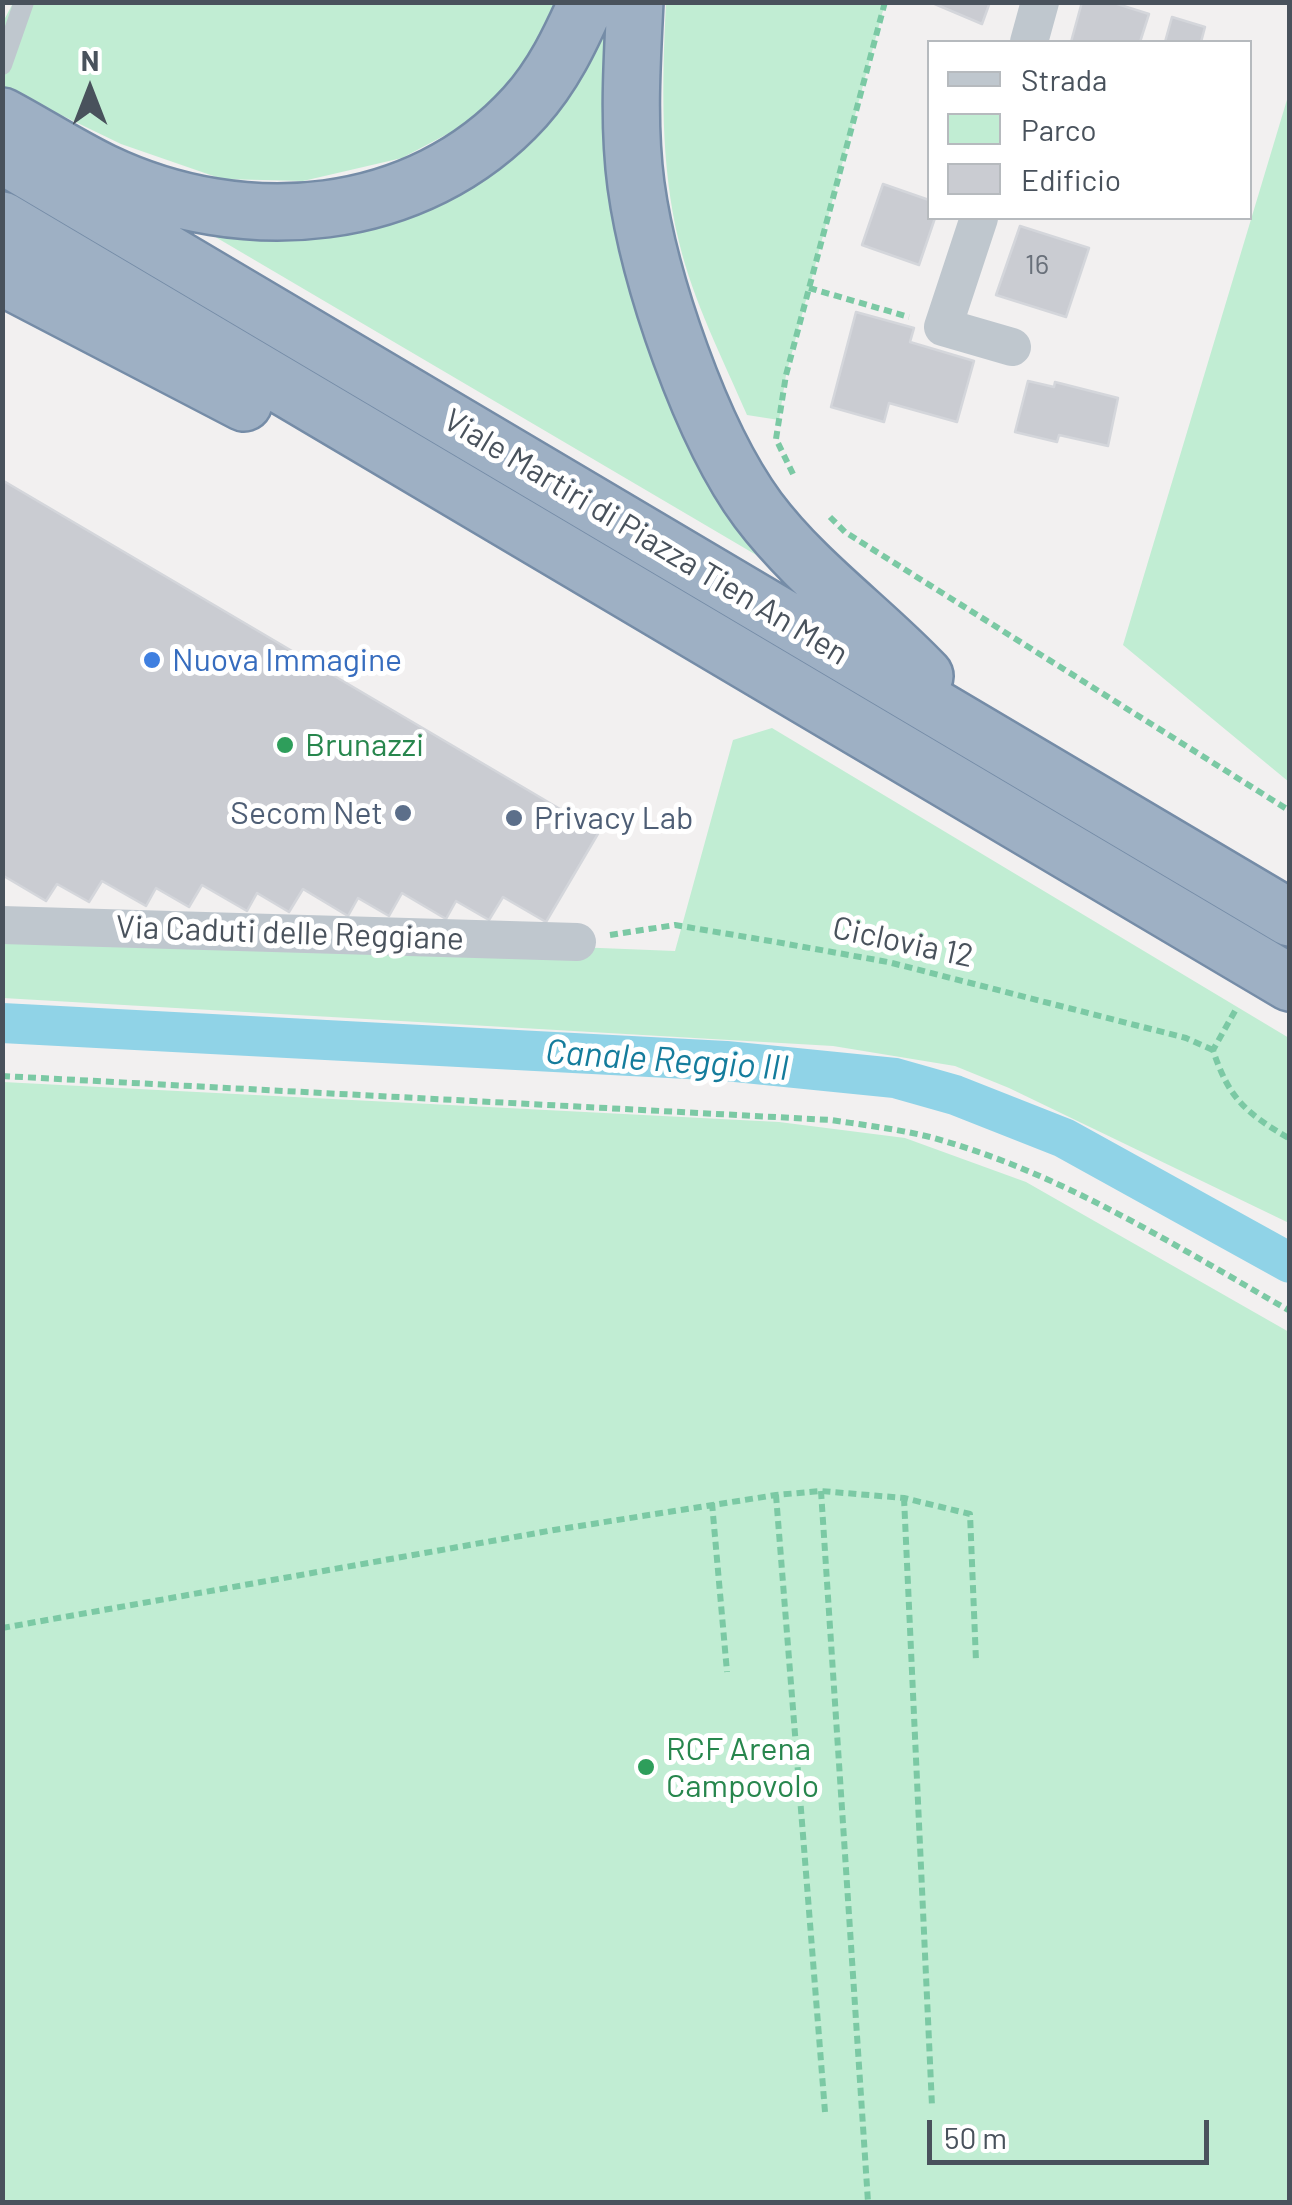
<!DOCTYPE html>
<html>
<head>
<meta charset="utf-8">
<style>
  body { margin:0 }
  #map { position:relative; width:1292px; height:2205px; overflow:hidden; background:#f2f0f0; font-family:Barlow,sans-serif }
  canvas { display:block }
  .frame { position:absolute; inset:0; border:5px solid #49525c; pointer-events:none }
  .legend { position:absolute; left:927px; top:40px; width:325px; height:180px; box-sizing:border-box; background:#fff; border:2px solid #b6babe; margin:0; padding:12px 18px; list-style:none; font-size:30px; color:#49525c }
  .legend li { display:flex; align-items:center; gap:20px; height:50px }
  .legend b { width:50px; border:2px solid #b6babe }
  .north { position:absolute; left:40px; top:40px; width:100px; height:100px; -webkit-text-stroke:8px #fff; paint-order:stroke; rotate:0deg; font-size:28px; font-weight:700; line-height:40px; text-align:center; color:#49525c }
  .north::after { content:''; display:block; margin:auto; width:35px; height:45px; background:#49525c; clip-path:polygon(50% 0,100% 100%,50% 72%,0 100%) }
  .scale { position:absolute; left:927px; top:2120px; width:282px; height:45px; box-sizing:border-box; border:5px solid #49525c; border-top:0; padding-left:12px; font-size:30px; line-height:35px; white-space:nowrap; color:#49525c; -webkit-text-stroke:8px #fff; paint-order:stroke }
</style>
</head>
<body>
<div id="map">
<canvas width="1292" height="2205"></canvas>
<div class="frame"></div>
<ul class="legend">
<li><b style="height:12px;background:#bfc7ce"></b>Strada</li>
<li><b style="height:28px;background:#c1edd3"></b>Parco</li>
<li><b style="height:28px;background:#caccd2"></b>Edificio</li>
</ul>
<div class="north">N</div>
<div class="scale">50 m</div>
</div>
<script>
const c = document.querySelector('canvas').getContext('2d');
c.lineJoin = 'round';
function fill(path, color) { c.fillStyle = color; c.fill(path, 'evenodd'); }
function trace(path, color, width, dash) { c.strokeStyle = color; c.lineWidth = width; c.lineCap = dash ? 'butt' : 'round'; c.setLineDash(dash || []); c.stroke(path); }
function write(font, color, halo, rows, align = 'center') {
  c.font = font + ' Barlow,sans-serif'; c.lineWidth = 10; c.setLineDash([]); c.textBaseline = 'middle'; c.strokeStyle = halo; c.fillStyle = color; for (const [text, x, y, turn = 0] of rows) {
    c.save(); c.translate(x, y); c.rotate((+turn || 0) * Math.PI / 180); c.textAlign = isNaN(turn) ? turn : align; if (halo) c.strokeText(text, 0, 0); c.fillText(text, 0, 0); c.restore();
  }
}
fill(new Path2D(`
  M 13,3 L 564,3 L 516,83 L 472,121 L 402,158 L 303,181 L 222,179 L 121,144 L 3,87 L 3,22 Z
  M 617,3 L 613,156 L 792,576 L 178,215 L 377,223 Z
  M 666,3 L 885,3 L 786,375 L 779,420 L 747,415 C 723,359 693,301 679,242 C 660,163 662,83 666,3 Z
  M 1289,93 L 1289,782 L 1123,645 Z
  M 772,728 L 1289,1038 L 1289,1223 L 1009,1088 L 955,1066 L 833,1046 L 3,998 L 2,924 L 675,951 L 733,740 Z
  M 3,1082 L 779,1122 L 905,1138 L 1026,1182 L 1289,1332 L 1289,2202 L 3,2202 Z`), '#c1edd3');
trace(new Path2D(`
  M 2,1023 L 726,1061 L 895,1078 L 955,1095 L 1064,1138 L 1290,1263`), '#90d3e7', 40);
const building = new Path2D(`
  M 930,2 L 990,2 L 982,24 Z
  M 1082,2 L 1111,2 L 1149,14 L 1140,42 L 1071,42 Z
  M 1172,17 L 1205,27 L 1201,42 L 1165,42 Z
  M 883,184 L 929,200 L 929,218 L 935,218 L 919,265 L 862,245 Z
  M 1020,226 L 1089,248 L 1066,317 L 996,295 Z
  M 856,312 L 914,328 L 910,342 L 974,361 L 957,422 L 889,403 L 884,422 L 831,407 Z
  M 1028,381 L 1054,387 L 1055,382 L 1118,398 L 1108,446 L 1059,435 L 1057,442 L 1015,432 Z
  M 2,480 L 599,832 L 546,922 L 503,897 L 489,920 L 456,901 L 446,919 L 402,893 L 389,916 L 358,898 L 348,916 L 303,889 L 289,912 L 257,893 L 247,911 L 202,885 L 189,907 L 156,888 L 146,906 L 102,881 L 89,902 L 57,884 L 46,901 L 2,875 Z`);
fill(building, '#caccd2');
trace(building, '#d4d6db', 2.5);
const trunk = new Path2D(`
  M 635,2 C 632,63 628,125 636,185 C 649,280 701,433 758,510 C 806,574 871,619 925,676
  M 2,116 C 36,134 68,155 103,172 C 243,239 418,225 525,107 C 553,76 570,40 587,2
  M 2,155 L 1290,918
  M 2,220 L 1290,983
  M 2,277 L 244,403`);
trace(trunk, '#758ca7', 60);
trace(new Path2D(`
  M 809,288 L 909,317
  M 793,474 L 776,439 L 786,375 L 885,2
  M 830,517 L 845,532 L 1290,811
  M 610,935 L 675,925 L 776,942 L 888,962 L 1186,1038 L 1213,1050
  M 1235,1011 L 1213,1050 C 1229,1099 1246,1113 1290,1139
  M 2,1076 L 831,1120 C 864,1125 897,1129 930,1137 C 1060,1172 1174,1245 1290,1311
  M 821,1491 L 868,2202
  M 776,1495 L 825,2112
  M 904,1498 L 932,2106
  M 712,1503 L 727,1672
  M 2,1628 L 554,1530 L 776,1495 L 821,1491 L 904,1498 L 970,1514 L 976,1661`), '#7bc9a4', 6, [8, 5]);
trace(new Path2D(`
  M 2,65 L 24,2`), '#bfc7ce', 20);
trace(new Path2D(`
  M 1029,42 L 1040,2
  M 979,218 L 943,327 L 1012,347
  M 2,925 L 577,942`), '#bfc7ce', 38);
trace(trunk, '#9eb0c4', 55);
for (const [x, y, r, color] of [
  [152,660,10,"#3f7fe0"],
  [285,745,10,"#2e9e5b"],
  [403,813,10,"#5c6f8a"],
  [514,818,10,"#5c6f8a"],
  [646,1767,10,"#2e9e5b"]
]) { const dot = new Path2D(); dot.arc(x, y, r, 0, 2 * Math.PI); c.fillStyle = color; c.fill(dot); trace(dot, '#fff', 4); }
write('28px', '#69707a', null, [
  ["16",1037,265]
]);
write('32px', '#49525c', '#fff', [
  ["Viale Martiri di Piazza Tien An Men",646,537,31],
  ["Via Caduti delle Reggiane",290,933,2],
  ["Ciclovia 12",903,942,12]
]);
write('32px', '#366cbe', '#fff', [
  ["Nuova Immagine",172,660]
], 'left');
write('32px', '#27864d', '#fff', [
  ["Brunazzi",305,745],
  ["RCF Arena",666,1749],
  ["Campovolo",666,1786]
], 'left');
write('32px', '#4e5e75', '#fff', [
  ["Secom Net",383,813],
  ["Privacy Lab",534,818,"left"]
], 'right');
write('italic 35px', '#147c9c', '#fff', [
  ["Canale Reggio III",667,1060,4]
]);
</script>
</body>
</html>
